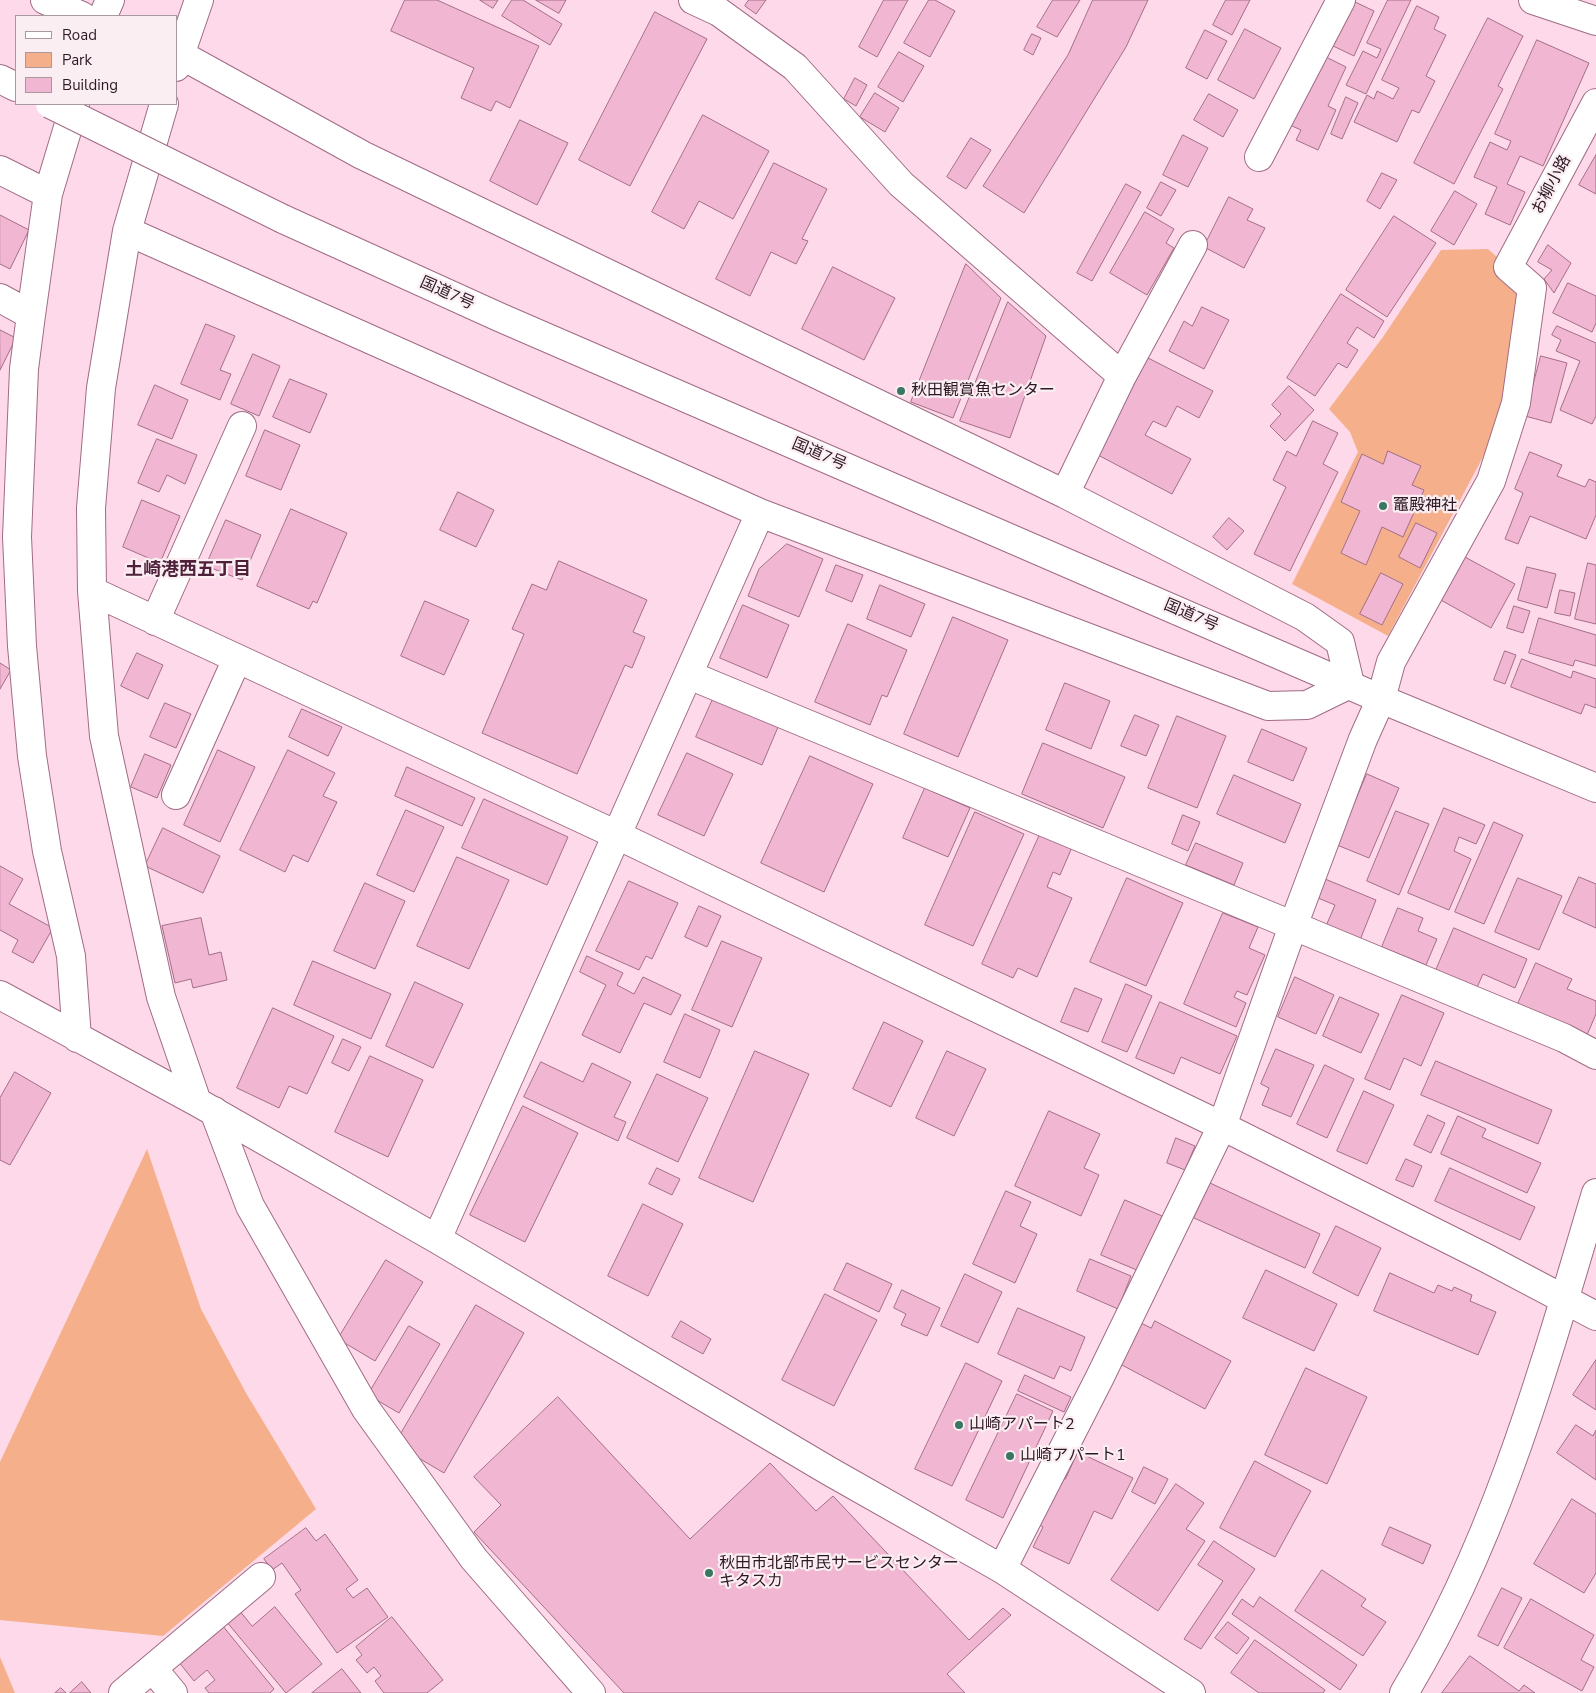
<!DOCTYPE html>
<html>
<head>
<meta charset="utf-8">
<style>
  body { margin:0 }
  #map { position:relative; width:1596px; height:1693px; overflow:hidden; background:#fdd9e9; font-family:"Nunito Sans",sans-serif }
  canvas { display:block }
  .legend { position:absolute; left:15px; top:15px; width:162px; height:90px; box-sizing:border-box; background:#faeef3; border:1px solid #a898a0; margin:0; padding:6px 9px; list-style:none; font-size:15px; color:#2e1823 }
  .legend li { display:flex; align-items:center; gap:10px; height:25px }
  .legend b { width:25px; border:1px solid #a898a0 }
</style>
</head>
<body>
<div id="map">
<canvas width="1596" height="1693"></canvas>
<ul class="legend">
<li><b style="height:6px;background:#fff"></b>Road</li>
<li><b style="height:14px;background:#f5b08b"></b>Park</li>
<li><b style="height:14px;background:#f1b6d1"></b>Building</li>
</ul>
</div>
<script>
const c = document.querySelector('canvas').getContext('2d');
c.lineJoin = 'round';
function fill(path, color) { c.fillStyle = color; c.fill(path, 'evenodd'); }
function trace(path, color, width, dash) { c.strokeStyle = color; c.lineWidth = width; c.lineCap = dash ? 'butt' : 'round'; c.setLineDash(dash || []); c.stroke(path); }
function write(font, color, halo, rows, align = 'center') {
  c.font = font + ' "Nunito Sans","Noto Sans JP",sans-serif'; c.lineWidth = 4.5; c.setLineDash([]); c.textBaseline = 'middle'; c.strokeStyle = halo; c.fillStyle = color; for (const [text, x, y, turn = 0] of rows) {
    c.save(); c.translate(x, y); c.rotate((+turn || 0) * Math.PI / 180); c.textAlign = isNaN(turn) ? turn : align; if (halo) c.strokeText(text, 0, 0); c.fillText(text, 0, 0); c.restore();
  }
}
fill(new Path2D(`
  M 1488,249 L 1532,288 L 1519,389 L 1388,636 L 1292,584 L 1358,452 L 1350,432 L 1329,409 L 1383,337 L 1441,250 Z
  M 147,1149 L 201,1309 L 246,1393 L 316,1509 L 163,1636 L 0,1620 L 0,1462 Z
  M 0,1657 L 15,1693 L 0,1693 Z`), '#f5b08b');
const building = new Path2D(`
  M 405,0 L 437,0 L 539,46 L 510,108 L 496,101 L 491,111 L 461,98 L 474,68 L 391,31 Z
  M 480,0 L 498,0 L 493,8 Z
  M 512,0 L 523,0 L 562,24 L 550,45 L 502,16 Z
  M 536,0 L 566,0 L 559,13 Z
  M 749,0 L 766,0 L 756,14 L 745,6 Z
  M 884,0 L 908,0 L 877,57 L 859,47 Z
  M 929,0 L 935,0 L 955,11 L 930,57 L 904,43 Z
  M 1053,0 L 1080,0 L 1057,37 L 1037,27 Z
  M 1093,0 L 1148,0 L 1126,47 L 1024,213 L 983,186 L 1068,55 Z
  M 1226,0 L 1250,0 L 1232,35 L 1213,25 Z
  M 1351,0 L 1374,11 L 1354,56 L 1329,44 Z
  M 1388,0 L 1411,0 L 1366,94 L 1346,85 L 1363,51 L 1377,58 L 1381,49 L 1367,43 Z
  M 1417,6 L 1439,17 L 1434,29 L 1446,35 L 1426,76 L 1435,81 L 1419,113 L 1412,110 L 1397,142 L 1354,122 L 1367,95 L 1374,99 L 1377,91 L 1393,99 L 1399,88 L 1382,80 Z
  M 655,12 L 707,39 L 630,186 L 579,160 Z
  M 1488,18 L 1523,36 L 1498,86 L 1503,89 L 1454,184 L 1414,163 Z
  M 1245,29 L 1281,48 L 1254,99 L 1218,80 Z
  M 1205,30 L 1227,41 L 1207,79 L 1186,68 Z
  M 1032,34 L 1041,38 L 1033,55 L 1024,50 Z
  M 1537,40 L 1589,63 L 1543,166 L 1520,156 L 1507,184 L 1525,192 L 1510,225 L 1485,214 L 1497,187 L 1474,177 L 1490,142 L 1507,150 L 1511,141 L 1495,134 Z
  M 899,52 L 924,66 L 903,102 L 878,87 Z
  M 1322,55 L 1346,67 L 1328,106 L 1336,110 L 1318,150 L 1296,140 L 1301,130 L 1290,125 Z
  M 855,78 L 867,85 L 856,106 L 844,99 Z
  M 875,93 L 899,108 L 885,132 L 860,117 Z
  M 1209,94 L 1238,110 L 1223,137 L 1194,120 Z
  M 1346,97 L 1358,103 L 1342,139 L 1331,134 Z
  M 703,115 L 769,151 L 733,219 L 699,201 L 684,229 L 652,212 Z
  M 520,120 L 568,143 L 537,205 L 490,181 Z
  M 1183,135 L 1208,148 L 1188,187 L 1163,175 Z
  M 971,138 L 991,150 L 966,189 L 947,177 Z
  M 1596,155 L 1596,194 L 1579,185 Z
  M 774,163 L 827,189 L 802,239 L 808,241 L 796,264 L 771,252 L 750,296 L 716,279 Z
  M 1382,173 L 1397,180 L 1380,209 L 1367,201 Z
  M 1161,182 L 1176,190 L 1161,216 L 1147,208 Z
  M 1126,184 L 1141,192 L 1092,281 L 1077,273 Z
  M 1455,191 L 1477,204 L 1454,245 L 1431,231 Z
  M 1229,197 L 1253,209 L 1247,220 L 1265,228 L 1244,268 L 1204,247 Z
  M 1145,212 L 1174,229 L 1166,243 L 1174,248 L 1147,295 L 1110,273 Z
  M 0,215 L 29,230 L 10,269 L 0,264 Z
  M 1394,216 L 1436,243 L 1387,317 L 1346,290 Z
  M 1548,245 L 1571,263 L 1554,293 L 1544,279 L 1552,270 L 1538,262 Z
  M 966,264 L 1001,298 L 953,418 L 911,402 Z
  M 833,267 L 895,298 L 864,360 L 802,329 Z
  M 1568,283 L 1596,296 L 1596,323 L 1592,332 L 1553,313 Z
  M 1341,294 L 1384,321 L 1374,338 L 1357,327 L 1347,343 L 1358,350 L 1347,368 L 1338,363 L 1315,396 L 1287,378 Z
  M 1008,302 L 1046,336 L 1010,438 L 960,421 Z
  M 1202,307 L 1229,320 L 1204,369 L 1169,351 L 1184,321 L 1192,326 Z
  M 206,324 L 235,336 L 220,370 L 231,374 L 220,400 L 181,384 Z
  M 1557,326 L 1596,343 L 1596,416 L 1592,424 L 1560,410 L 1580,361 L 1556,351 L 1561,340 L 1552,335 Z
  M 0,330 L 16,338 L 0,370 Z
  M 253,354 L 280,366 L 259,416 L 231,404 Z
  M 1541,356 L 1567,363 L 1551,423 L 1525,416 Z
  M 1148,358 L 1213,391 L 1199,418 L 1177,406 L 1166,427 L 1153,421 L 1145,435 L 1191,459 L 1172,494 L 1098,455 Z
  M 290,379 L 327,394 L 310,433 L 273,417 Z
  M 155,385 L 188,400 L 172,439 L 138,425 Z
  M 1289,386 L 1314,410 L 1285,441 L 1270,426 L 1281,414 L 1272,405 Z
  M 1313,421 L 1338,433 L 1323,464 L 1338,472 L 1290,571 L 1254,554 L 1286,487 L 1273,480 L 1287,451 L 1296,456 Z
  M 265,430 L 300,445 L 281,490 L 246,476 Z
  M 157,439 L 197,455 L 185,484 L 167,475 L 159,492 L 138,483 Z
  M 1388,451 L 1421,466 L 1412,485 L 1424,490 L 1403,537 L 1382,527 L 1366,565 L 1341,553 L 1360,511 L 1341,502 L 1362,454 L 1383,464 Z
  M 1530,452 L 1562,465 L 1557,476 L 1585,487 L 1589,479 L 1596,482 L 1596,515 L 1586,539 L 1530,516 L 1518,544 L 1505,539 L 1523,493 L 1515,489 Z
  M 458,492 L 494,510 L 476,547 L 440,530 Z
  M 142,500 L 180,516 L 160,563 L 123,547 Z
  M 291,509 L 347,533 L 317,603 L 313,601 L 309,609 L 257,586 Z
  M 1229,518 L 1244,531 L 1227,550 L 1213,537 Z
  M 226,520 L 261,535 L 242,580 L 206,566 Z
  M 1416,523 L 1437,533 L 1420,568 L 1399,557 Z
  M 787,544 L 823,559 L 799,617 L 748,596 L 759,569 Z
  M 1463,556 L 1515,584 L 1491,628 L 1439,599 Z
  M 559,561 L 647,600 L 633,632 L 645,637 L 632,668 L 625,665 L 577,774 L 482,733 L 524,634 L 512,629 L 532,584 L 546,590 Z
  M 1588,563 L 1596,565 L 1596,624 L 1575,619 Z
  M 836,565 L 863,575 L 852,602 L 826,591 Z
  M 1527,567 L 1556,574 L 1547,608 L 1518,600 Z
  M 1381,573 L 1403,584 L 1382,625 L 1360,614 Z
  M 880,585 L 925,604 L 911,637 L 867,619 Z
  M 1560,590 L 1575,593 L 1570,616 L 1555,613 Z
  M 425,601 L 469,620 L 444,675 L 401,656 Z
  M 743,605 L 789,625 L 767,678 L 720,658 Z
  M 1514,606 L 1530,611 L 1523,633 L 1507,628 Z
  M 953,617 L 1008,640 L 958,757 L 904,734 Z
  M 1539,618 L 1596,635 L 1596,666 L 1575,660 L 1573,666 L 1529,653 Z
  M 848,624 L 907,650 L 887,697 L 882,695 L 870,725 L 815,702 Z
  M 1505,651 L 1516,655 L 1505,684 L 1494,680 Z
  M 137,653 L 163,665 L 148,699 L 121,686 Z
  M 1522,659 L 1571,678 L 1573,671 L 1596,679 L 1596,708 L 1585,704 L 1581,714 L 1511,687 Z
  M 0,663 L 11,670 L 0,689 Z
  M 1065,683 L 1110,701 L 1091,749 L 1046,730 Z
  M 713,699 L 778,727 L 762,765 L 696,737 Z
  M 165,703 L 191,714 L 176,748 L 150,737 Z
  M 302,709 L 342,727 L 328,756 L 289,737 Z
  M 1135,715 L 1159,725 L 1146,756 L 1121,746 Z
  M 1177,716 L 1226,736 L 1197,808 L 1148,788 Z
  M 1262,729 L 1307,748 L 1293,781 L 1248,762 Z
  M 1043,743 L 1125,777 L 1103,828 L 1022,794 Z
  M 218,750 L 255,767 L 220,842 L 184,825 Z
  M 288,750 L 335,773 L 323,796 L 337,802 L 308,862 L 293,855 L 285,872 L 240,850 Z
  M 687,753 L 733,774 L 704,836 L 658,815 Z
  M 145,754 L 171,765 L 157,798 L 131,787 Z
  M 810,756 L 873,784 L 824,892 L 761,863 Z
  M 407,767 L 475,798 L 462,826 L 395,796 Z
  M 1367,774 L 1399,788 L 1369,858 L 1337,845 Z
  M 1234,775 L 1301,804 L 1285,843 L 1217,814 Z
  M 925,788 L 970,808 L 948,857 L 903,838 Z
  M 484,799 L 568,837 L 547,885 L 462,848 Z
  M 1444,808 L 1485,825 L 1476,844 L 1459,837 L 1454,851 L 1471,859 L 1449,910 L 1408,893 Z
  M 406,810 L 444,827 L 414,892 L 377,875 Z
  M 1396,811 L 1429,824 L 1399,895 L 1367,881 Z
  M 975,812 L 1024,834 L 973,946 L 925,925 Z
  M 1183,815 L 1200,822 L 1188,851 L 1172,844 Z
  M 1494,822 L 1523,835 L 1484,924 L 1455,912 Z
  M 163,828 L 220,856 L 203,893 L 145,866 Z
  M 1041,832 L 1073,845 L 1060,875 L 1053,872 L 1047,887 L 1072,898 L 1037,977 L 1018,968 L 1013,978 L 982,964 Z
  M 1196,843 L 1243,863 L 1234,885 L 1186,865 Z
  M 457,857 L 509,880 L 469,969 L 417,946 Z
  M 0,866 L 23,879 L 9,904 L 53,928 L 33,963 L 12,952 L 18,940 L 0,930 Z
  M 1579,877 L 1596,884 L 1596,928 L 1563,913 Z
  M 1127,878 L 1183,903 L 1146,986 L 1090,962 Z
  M 1518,878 L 1562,896 L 1539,950 L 1495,932 Z
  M 1325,879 L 1376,900 L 1360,940 L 1326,926 L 1335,905 L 1318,898 Z
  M 629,881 L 678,903 L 652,959 L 646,956 L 639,970 L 596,951 Z
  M 365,883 L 405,901 L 375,969 L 334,951 Z
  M 699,906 L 721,916 L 707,947 L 685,937 Z
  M 1398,908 L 1423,918 L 1418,931 L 1437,939 L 1426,965 L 1382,947 Z
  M 1223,913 L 1258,927 L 1249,948 L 1265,955 L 1247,995 L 1237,991 L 1234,997 L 1246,1003 L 1236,1027 L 1184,1004 Z
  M 201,918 L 209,955 L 221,952 L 227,980 L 193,988 L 191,979 L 175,983 L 162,926 Z
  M 1454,928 L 1527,959 L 1515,988 L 1483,974 L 1475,992 L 1434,975 Z
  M 722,941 L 762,958 L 732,1027 L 692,1010 Z
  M 587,956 L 623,973 L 617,985 L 634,994 L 643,977 L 681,995 L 671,1015 L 644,1003 L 620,1053 L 582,1035 L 606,985 L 580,972 Z
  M 313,961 L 391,994 L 371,1039 L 294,1005 Z
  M 1536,963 L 1572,979 L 1567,989 L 1596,1001 L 1596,1014 L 1587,1035 L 1517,1006 Z
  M 1295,977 L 1334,995 L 1316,1034 L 1278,1017 Z
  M 415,982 L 463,1004 L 433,1068 L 386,1046 Z
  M 1126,984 L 1152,996 L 1127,1052 L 1102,1042 Z
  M 1075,988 L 1102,999 L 1088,1032 L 1061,1022 Z
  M 1402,995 L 1444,1013 L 1421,1066 L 1404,1058 L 1390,1090 L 1365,1079 Z
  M 1340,997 L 1379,1014 L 1361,1053 L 1323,1036 Z
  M 1160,1002 L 1237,1036 L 1220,1074 L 1181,1057 L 1174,1074 L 1136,1058 Z
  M 273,1008 L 334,1036 L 307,1094 L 289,1086 L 279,1108 L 237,1088 Z
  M 685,1014 L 720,1030 L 700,1078 L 664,1062 Z
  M 884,1022 L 923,1041 L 891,1107 L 853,1089 Z
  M 343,1039 L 361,1047 L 349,1071 L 332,1063 Z
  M 1276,1049 L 1314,1065 L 1291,1117 L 1262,1105 L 1269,1088 L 1261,1084 Z
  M 755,1051 L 809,1074 L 753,1202 L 699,1178 Z
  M 947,1051 L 986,1069 L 954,1136 L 916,1118 Z
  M 370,1056 L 423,1080 L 388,1157 L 335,1132 Z
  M 1436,1061 L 1552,1110 L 1538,1144 L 1421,1095 Z
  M 541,1062 L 583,1082 L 592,1063 L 631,1082 L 614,1117 L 626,1122 L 618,1141 L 524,1097 Z
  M 1325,1065 L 1354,1079 L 1327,1138 L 1297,1124 Z
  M 15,1072 L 51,1093 L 10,1165 L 0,1160 L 0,1098 Z
  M 657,1074 L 708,1098 L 678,1162 L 627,1138 Z
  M 1364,1091 L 1394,1105 L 1367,1164 L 1337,1151 Z
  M 523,1106 L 578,1133 L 525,1242 L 470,1215 Z
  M 1049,1111 L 1100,1134 L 1084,1168 L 1099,1175 L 1081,1216 L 1015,1186 Z
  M 1428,1115 L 1445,1123 L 1431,1153 L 1414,1145 Z
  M 1458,1116 L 1486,1129 L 1482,1137 L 1541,1163 L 1527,1193 L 1441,1154 Z
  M 1176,1138 L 1195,1146 L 1185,1170 L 1167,1163 Z
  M 1406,1159 L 1422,1166 L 1413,1187 L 1396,1180 Z
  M 657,1168 L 680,1179 L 672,1195 L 649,1184 Z
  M 1450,1168 L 1535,1207 L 1520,1240 L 1435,1201 Z
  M 1210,1183 L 1320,1234 L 1305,1268 L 1194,1218 Z
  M 1006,1191 L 1031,1202 L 1020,1226 L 1037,1234 L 1015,1283 L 973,1264 Z
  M 1125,1200 L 1162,1216 L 1139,1271 L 1101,1255 Z
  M 643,1204 L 683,1224 L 648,1296 L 608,1276 Z
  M 1336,1226 L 1381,1248 L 1358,1296 L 1313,1273 Z
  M 1090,1259 L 1131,1276 L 1118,1309 L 1077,1291 Z
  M 386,1260 L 423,1282 L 375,1361 L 338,1339 Z
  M 847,1263 L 892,1284 L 879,1312 L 834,1290 Z
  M 1266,1270 L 1337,1304 L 1314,1351 L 1243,1318 Z
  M 1390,1273 L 1434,1293 L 1438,1285 L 1452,1291 L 1454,1287 L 1472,1295 L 1470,1301 L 1496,1312 L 1478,1355 L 1374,1311 Z
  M 965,1274 L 1002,1292 L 978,1343 L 941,1326 Z
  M 902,1290 L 940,1308 L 927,1336 L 901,1325 L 906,1314 L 894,1308 Z
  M 825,1294 L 877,1320 L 834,1406 L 782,1380 Z
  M 476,1305 L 524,1333 L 444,1473 L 395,1444 Z
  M 1018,1308 L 1085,1337 L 1071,1371 L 1060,1366 L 1054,1379 L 998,1354 Z
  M 681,1321 L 711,1339 L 703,1354 L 672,1337 Z
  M 1155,1321 L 1231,1361 L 1205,1409 L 1120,1364 L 1141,1323 L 1151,1328 Z
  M 409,1326 L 440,1344 L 399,1413 L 368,1395 Z
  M 1596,1360 L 1596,1410 L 1573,1395 Z
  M 966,1363 L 1002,1381 L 952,1486 L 915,1469 Z
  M 1306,1368 L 1367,1397 L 1327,1484 L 1265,1455 Z
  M 1025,1375 L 1071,1397 L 1064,1412 L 1018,1391 Z
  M 1017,1394 L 1053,1411 L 1003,1518 L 966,1500 Z
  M 558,1397 L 690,1539 L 770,1463 L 816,1511 L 833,1496 L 969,1640 L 1003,1608 L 1011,1615 L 947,1674 L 965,1693 L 624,1693 L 474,1532 L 501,1505 L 474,1477 Z
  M 1576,1425 L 1593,1436 L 1596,1430 L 1596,1480 L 1557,1453 Z
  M 1078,1452 L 1133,1478 L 1112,1519 L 1094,1511 L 1069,1564 L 1033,1547 L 1043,1527 L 1038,1524 L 1060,1477 L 1065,1479 Z
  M 1255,1461 L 1311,1491 L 1275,1557 L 1220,1528 Z
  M 1144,1467 L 1168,1479 L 1155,1504 L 1132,1492 Z
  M 1176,1484 L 1204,1503 L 1186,1529 L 1205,1541 L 1158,1611 L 1111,1580 Z
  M 1572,1499 L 1596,1514 L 1596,1573 L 1584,1593 L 1534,1564 Z
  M 1390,1527 L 1431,1545 L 1423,1564 L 1382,1545 Z
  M 306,1528 L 316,1541 L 325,1534 L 358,1580 L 346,1589 L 353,1598 L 367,1588 L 388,1617 L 337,1653 L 295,1594 L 301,1590 L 282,1563 L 272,1570 L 264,1559 Z
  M 1214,1541 L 1255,1569 L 1201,1649 L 1184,1639 L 1223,1581 L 1198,1565 Z
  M 1322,1570 L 1366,1599 L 1361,1606 L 1386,1622 L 1363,1656 L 1295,1611 Z
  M 1502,1588 L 1522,1598 L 1498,1646 L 1478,1636 Z
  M 1260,1597 L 1357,1665 L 1340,1690 L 1232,1614 L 1242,1599 L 1253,1607 Z
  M 1531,1599 L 1594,1635 L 1581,1660 L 1594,1667 L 1582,1691 L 1504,1648 Z
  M 275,1607 L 322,1664 L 286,1693 L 226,1621 L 239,1610 L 252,1626 Z
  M 392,1617 L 443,1680 L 427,1693 L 384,1693 L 375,1681 L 381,1676 L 374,1667 L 367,1673 L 356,1660 L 362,1655 L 356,1647 Z
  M 1228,1622 L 1249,1638 L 1237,1654 L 1215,1638 Z
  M 222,1625 L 274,1689 L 270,1693 L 209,1693 L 205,1688 L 215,1680 L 207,1670 L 194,1681 L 178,1661 Z
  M 1255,1640 L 1325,1690 L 1323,1693 L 1259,1693 L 1231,1673 Z
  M 1470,1656 L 1519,1691 L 1524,1685 L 1535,1693 L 1442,1693 Z
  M 342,1669 L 361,1693 L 312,1693 Z
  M 82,1682 L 91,1693 L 70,1693 Z
  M 61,1688 L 66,1693 L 55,1693 Z`);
fill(building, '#f1b6d1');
trace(building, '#a46e88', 1);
const minor = new Path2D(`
  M 45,0 L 82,16
  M 693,0 L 719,12 L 795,67 L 901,184 L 1122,376 L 1065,494
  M 1533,0 L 1596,21
  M 103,16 L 110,0
  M 176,67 L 199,0
  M 75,104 L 48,194 L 31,315 L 24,369 L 17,537 L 22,646 L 32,756 L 47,851 L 71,956 L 77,1038
  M 164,104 L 127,231 L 101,388 L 91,508 L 92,591 L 104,736 L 161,997 L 197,1102
  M 1259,157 L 1341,0
  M 0,170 L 48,194
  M 127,231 L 760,513 L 1268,706 L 1307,705 L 1350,684 L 1340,642 L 1305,617 L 1065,494 L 362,155 L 181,55
  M 0,298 L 31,315
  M 1122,376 L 1193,245
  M 92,591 L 617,835 L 1222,1126 L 1486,1258 L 1596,1316
  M 155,621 L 242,426
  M 689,675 L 1564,1038 L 1596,1055
  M 176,795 L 237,659
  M 0,995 L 197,1102 L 437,1239 L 829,1471 L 1002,1569 L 1191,1693
  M 214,1111 L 250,1206 L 366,1409 L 474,1559 L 591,1693
  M 437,1239 L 760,513
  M 1002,1569 L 1100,1377 L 1222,1126 L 1293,926 L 1363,739 L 1381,699 L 1391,662 L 1491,481 L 1516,403 L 1532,288 L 1508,267 L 1596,103
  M 153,1669 L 173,1693
  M 123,1693 L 261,1577
  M 1404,1693 C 1497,1540 1545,1364 1596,1193`);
const highway = new Path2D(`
  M 0,79 L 16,87
  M 283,219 L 499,317 L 1381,699 L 1596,788`);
trace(minor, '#a06b85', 30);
trace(highway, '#a06b85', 30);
trace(minor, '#fff', 28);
trace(highway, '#fff', 28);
const highwayBridge = new Path2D(`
  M 50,104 L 283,219`);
trace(highwayBridge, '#a06b85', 30, []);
trace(highwayBridge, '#fff', 28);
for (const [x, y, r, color] of [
  [901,391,5,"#3a7763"],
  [1383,506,5,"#3a7763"],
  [959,1425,5,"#3a7763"],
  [1010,1456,5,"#3a7763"],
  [709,1573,5,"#3a7763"]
]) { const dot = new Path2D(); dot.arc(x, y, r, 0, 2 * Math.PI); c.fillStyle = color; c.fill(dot); trace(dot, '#faeef3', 2); }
write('16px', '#2e1823', '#faeef3', [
  ["お柳小路",1552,185,-62],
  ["国道7号",447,294,24],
  ["国道7号",819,455,23],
  ["国道7号",1191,616,23]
]);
write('16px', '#2e1823', '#faeef3', [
  ["秋田観賞魚センター",911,391],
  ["竈殿神社",1393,506],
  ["山崎アパート2",969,1425],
  ["山崎アパート1",1020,1456],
  ["秋田市北部市民サービスセンター",719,1564],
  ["キタスカ",719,1582]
], 'left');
write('bold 18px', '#4e2039', '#faeef3', [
  ["土崎港西五丁目",188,571]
]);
</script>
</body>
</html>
